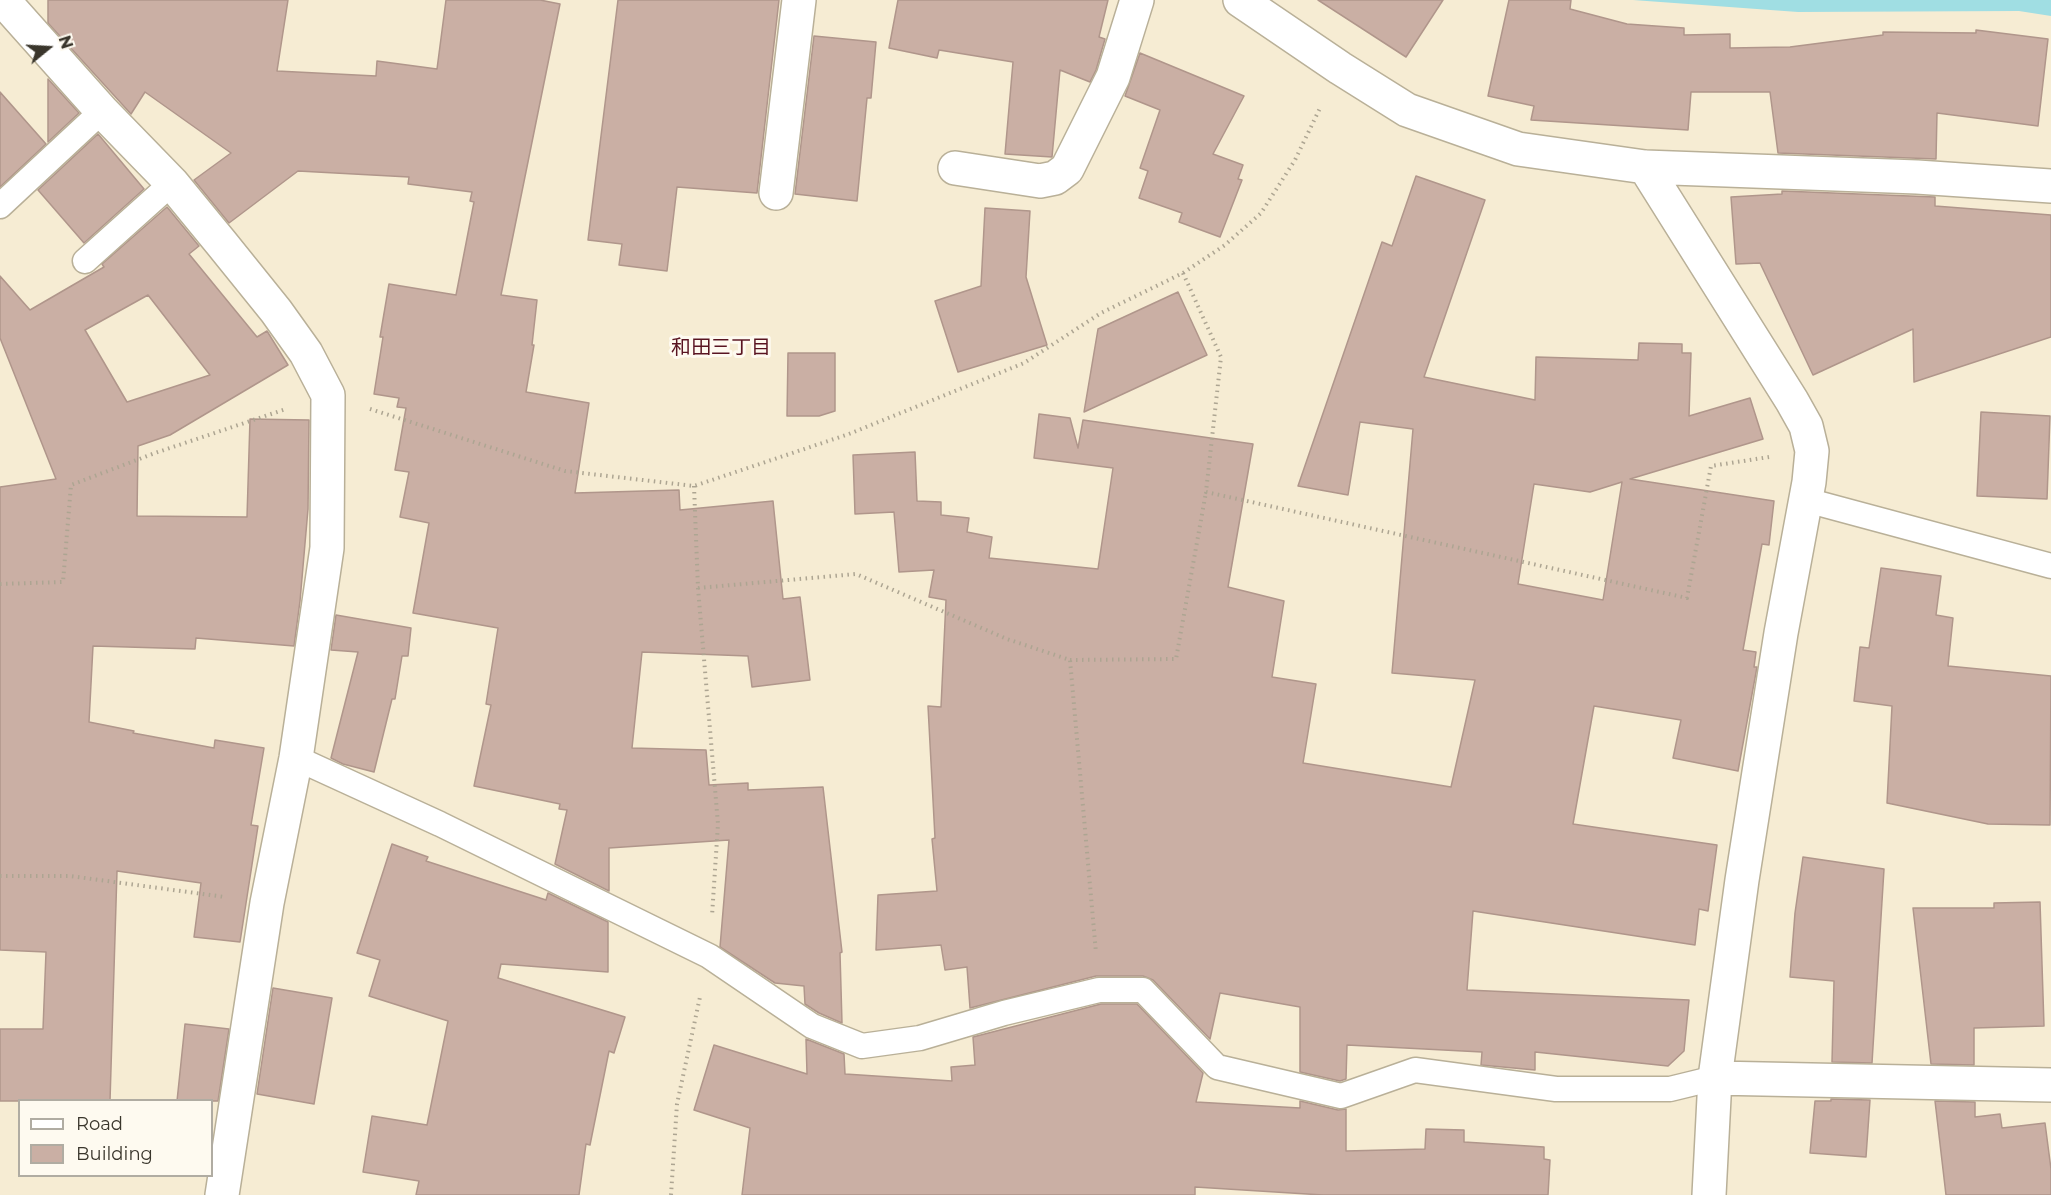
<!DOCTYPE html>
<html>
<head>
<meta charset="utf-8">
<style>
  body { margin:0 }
  #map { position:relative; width:2051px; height:1195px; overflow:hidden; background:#f6ecd3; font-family:Montserrat,sans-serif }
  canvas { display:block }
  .legend { position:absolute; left:18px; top:1099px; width:195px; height:78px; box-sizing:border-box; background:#fefaf0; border:2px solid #b0aca2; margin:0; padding:8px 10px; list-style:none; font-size:18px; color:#3a362c }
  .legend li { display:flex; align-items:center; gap:12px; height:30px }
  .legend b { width:30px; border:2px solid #b0aca2 }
  .north { position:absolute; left:18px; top:18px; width:60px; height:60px; -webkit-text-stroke:4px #fefaf0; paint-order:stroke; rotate:72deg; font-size:16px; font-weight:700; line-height:24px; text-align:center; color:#3a362c }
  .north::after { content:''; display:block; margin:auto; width:21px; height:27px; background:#3a362c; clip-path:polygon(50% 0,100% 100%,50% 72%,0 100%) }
</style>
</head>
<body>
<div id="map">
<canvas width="2051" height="1195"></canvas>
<ul class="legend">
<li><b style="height:8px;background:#fff"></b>Road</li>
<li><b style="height:16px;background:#caafa4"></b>Building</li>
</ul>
<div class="north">N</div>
</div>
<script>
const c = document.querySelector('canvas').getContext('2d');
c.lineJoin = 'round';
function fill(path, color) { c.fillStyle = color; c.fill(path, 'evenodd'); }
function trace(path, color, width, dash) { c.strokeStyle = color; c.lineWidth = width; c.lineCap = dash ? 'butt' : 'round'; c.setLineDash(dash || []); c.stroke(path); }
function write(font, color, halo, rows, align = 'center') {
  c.font = font + ' Montserrat,"Noto Sans JP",sans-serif'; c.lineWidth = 6; c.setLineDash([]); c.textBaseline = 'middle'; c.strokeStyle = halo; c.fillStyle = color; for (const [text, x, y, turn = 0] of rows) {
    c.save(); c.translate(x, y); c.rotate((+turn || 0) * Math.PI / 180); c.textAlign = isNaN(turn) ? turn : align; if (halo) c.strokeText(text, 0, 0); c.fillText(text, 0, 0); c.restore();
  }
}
fill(new Path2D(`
  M 1633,0 L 2051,0 L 2051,16 L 2019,11 L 1798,12 Z`), '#a0dee3');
const building = new Path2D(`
  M 48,0 L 288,0 L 277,71 L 376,76 L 377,61 L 437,69 L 446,0 L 540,0 L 560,4 L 501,295 L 537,300 L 532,345 L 534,345 L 526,392 L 589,403 L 575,493 L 679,490 L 680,510 L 773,501 L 783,599 L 800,597 L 810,680 L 752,687 L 748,656 L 642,652 L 632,748 L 706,750 L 709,785 L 748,783 L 748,790 L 823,787 L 842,952 L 840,953 L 842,1023 L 819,1013 L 805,1004 L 804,986 L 775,983 L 720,947 L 729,840 L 609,848 L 609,891 L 555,864 L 567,810 L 559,809 L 560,804 L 474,786 L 491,705 L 486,704 L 498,628 L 413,613 L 429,523 L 400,517 L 409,472 L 395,470 L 406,408 L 397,407 L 399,398 L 374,394 L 383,337 L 380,337 L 389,284 L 456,295 L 474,202 L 470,201 L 472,192 L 408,184 L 409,177 L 298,171 L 229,223 L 194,180 L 231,153 L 145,92 L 131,114 L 48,23 Z
  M 618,0 L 779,0 L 757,193 L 677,187 L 667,271 L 619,265 L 622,244 L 588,240 Z
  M 898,0 L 1108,0 L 1099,37 L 1105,39 L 1096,70 L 1090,82 L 1060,70 L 1052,157 L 1005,154 L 1013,62 L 939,50 L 937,58 L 889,48 Z
  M 1318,0 L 1443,0 L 1406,57 Z
  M 1509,0 L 1571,0 L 1570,9 L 1627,24 L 1684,28 L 1684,35 L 1730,34 L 1730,48 L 1790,47 L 1883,35 L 1883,32 L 1976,33 L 1976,30 L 2048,39 L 2038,126 L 1937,113 L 1936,159 L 1778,153 L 1770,92 L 1691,92 L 1688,130 L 1531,120 L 1534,106 L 1488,96 Z
  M 814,36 L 876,42 L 871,98 L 867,98 L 857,201 L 795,194 Z
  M 1140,53 L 1244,96 L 1213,154 L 1243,165 L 1238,179 L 1242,180 L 1220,237 L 1179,222 L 1182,213 L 1139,198 L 1148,171 L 1140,168 L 1160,110 L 1125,96 Z
  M 48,79 L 79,113 L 48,142 Z
  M 0,92 L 46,144 L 0,187 Z
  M 98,134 L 144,189 L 84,243 L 38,190 Z
  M 1416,176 L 1485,200 L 1424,377 L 1535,400 L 1536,357 L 1638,360 L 1639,343 L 1682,344 L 1682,353 L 1691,353 L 1689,416 L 1750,398 L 1763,439 L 1630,479 L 1774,501 L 1769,545 L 1762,544 L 1743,650 L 1756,652 L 1754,667 L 1757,667 L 1738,771 L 1673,758 L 1681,720 L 1594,706 L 1573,824 L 1717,845 L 1708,911 L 1699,909 L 1695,945 L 1473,911 L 1467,990 L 1689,1000 L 1684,1051 L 1668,1066 L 1535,1052 L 1535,1070 L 1481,1065 L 1482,1052 L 1347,1045 L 1346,1079 L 1340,1081 L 1300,1072 L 1300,1007 L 1220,993 L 1210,1039 L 1153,980 L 1143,976 L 1096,976 L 970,1008 L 967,967 L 945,970 L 941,945 L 876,950 L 878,895 L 937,891 L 932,839 L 935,838 L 928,706 L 941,707 L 946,600 L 929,597 L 934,570 L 899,572 L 894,512 L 855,514 L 853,455 L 915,452 L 917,501 L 941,502 L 941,515 L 969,518 L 967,532 L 992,537 L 989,558 L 1098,569 L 1113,468 L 1034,458 L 1039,414 L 1070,418 L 1078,448 L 1083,420 L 1253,444 L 1228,587 L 1284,601 L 1272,677 L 1316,684 L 1303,763 L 1451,787 L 1475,680 L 1392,673 L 1413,429 L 1360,422 L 1348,495 L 1298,486 L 1382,242 L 1392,246 ZM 1622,482 L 1603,600 L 1518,584 L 1534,484 L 1590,492 Z
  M 1782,191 L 1935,197 L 1935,206 L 2051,215 L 2051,337 L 1914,382 L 1913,329 L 1813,375 L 1760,263 L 1736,264 L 1731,197 L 1782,194 Z
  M 167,207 L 199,246 L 189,254 L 257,337 L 267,331 L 288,365 L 170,435 L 138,446 L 137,516 L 247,517 L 250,419 L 309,420 L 308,509 L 300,601 L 294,646 L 196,638 L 195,649 L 93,646 L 89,722 L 134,731 L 133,733 L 214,748 L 215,740 L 264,748 L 251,825 L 258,826 L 240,942 L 194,937 L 201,883 L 117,871 L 110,1101 L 0,1101 L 0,1029 L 43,1029 L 46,952 L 0,950 L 0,487 L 56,479 L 0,338 L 0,276 L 30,310 L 104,267 L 102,264 ZM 148,295 L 210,375 L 127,402 L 85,330 Z
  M 985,208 L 1030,211 L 1026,277 L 1047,345 L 958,372 L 935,301 L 981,286 Z
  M 1178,292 L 1207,355 L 1084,412 L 1098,329 Z
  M 788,353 L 835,353 L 835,411 L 819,416 L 787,416 Z
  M 1981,412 L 2050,416 L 2047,499 L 1977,496 Z
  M 1881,568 L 1941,576 L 1936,615 L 1953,618 L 1948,666 L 2051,676 L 2050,825 L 1988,824 L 1887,803 L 1892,706 L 1854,701 L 1860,647 L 1869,648 Z
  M 336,615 L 411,628 L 408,656 L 402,656 L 395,699 L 392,699 L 374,772 L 343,764 L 331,758 L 358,652 L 331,650 Z
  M 392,844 L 428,857 L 426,861 L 546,900 L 548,893 L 608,922 L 608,972 L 501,964 L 498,978 L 625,1017 L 614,1053 L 609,1051 L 590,1145 L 586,1144 L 579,1195 L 416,1195 L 419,1181 L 363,1172 L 372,1116 L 427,1125 L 448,1021 L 369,996 L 380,960 L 357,953 Z
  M 1803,857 L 1884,869 L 1872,1063 L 1832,1062 L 1834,981 L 1790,977 L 1795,913 Z
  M 2040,902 L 2044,1026 L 1974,1028 L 1974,1065 L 1931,1064 L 1913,908 L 1994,908 L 1994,903 Z
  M 273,988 L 332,998 L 314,1104 L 257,1094 Z
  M 1101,1004 L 1137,1004 L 1203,1073 L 1196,1102 L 1300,1108 L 1300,1101 L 1338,1110 L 1346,1109 L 1346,1151 L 1425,1149 L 1426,1129 L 1464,1130 L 1464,1142 L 1544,1147 L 1544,1159 L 1550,1160 L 1548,1195 L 1323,1195 L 1195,1187 L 1195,1195 L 742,1195 L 750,1128 L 694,1110 L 714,1045 L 807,1074 L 806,1039 L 844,1054 L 845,1074 L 952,1081 L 951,1067 L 975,1065 L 973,1037 Z
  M 185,1024 L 229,1029 L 218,1101 L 177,1101 Z
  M 1831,1099 L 1870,1100 L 1866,1157 L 1810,1153 L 1815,1101 L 1831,1101 Z
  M 1935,1101 L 1975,1102 L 1975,1117 L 2000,1114 L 2002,1128 L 2045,1123 L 2051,1169 L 2051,1195 L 1946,1195 Z`);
fill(building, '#caafa4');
trace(building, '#b0968b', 1.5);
const lane = new Path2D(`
  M 0,206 L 102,111
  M 85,261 L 172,183
  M 1806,500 L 2051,566
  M 296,758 L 440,824 L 709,956 L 812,1026 L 862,1046 L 920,1038 L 1004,1013 L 1099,990 L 1143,990 L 1217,1067 L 1341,1096 L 1415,1070 L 1556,1089 L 1670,1089 L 1715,1078`);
const street = new Path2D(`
  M 3,0 L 102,111 L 172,183 L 222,244 L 276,311 L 306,353 L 328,395 L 327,548 L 296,758 L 267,903 L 222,1195
  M 1240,0 L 1340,68 L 1407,110 L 1518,149 L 1645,167 L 1917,177 L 2051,186
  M 1645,167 L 1792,401 L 1806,426 L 1812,451 L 1809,482 L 1781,633 L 1742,880 L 1715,1078 L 1709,1195
  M 955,168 L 1040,181 L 1055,178 L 1067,169 L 1113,77 L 1137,0
  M 776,193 L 799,0
  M 1715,1078 L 2051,1085`);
trace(lane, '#b9b098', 27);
trace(street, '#b9b098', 36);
trace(new Path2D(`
  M 1183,273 L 1221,357 L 1206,492 L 1687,598 L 1711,466 L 1769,457
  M 370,409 L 565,471 L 694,486 L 849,434 L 1024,363 L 1101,313 L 1183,273 L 1225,245 L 1261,213 L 1295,160 L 1321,106
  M 694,486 L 698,588 L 718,824 L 712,916
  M 0,584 L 63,582 L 71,485 L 155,453 L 286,409
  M 698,588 L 856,574 L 1007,639 L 1070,660 L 1096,953
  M 1070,660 L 1176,659 L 1206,492
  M 0,876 L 70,876 L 225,897
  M 671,1195 L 677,1104 L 700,997`), '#ada592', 4, [1.5, 4.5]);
trace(lane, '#fff', 24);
trace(street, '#fff', 33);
write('20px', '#591421', '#fefaf0', [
  ["和田三丁目",721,348]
]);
</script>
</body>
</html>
